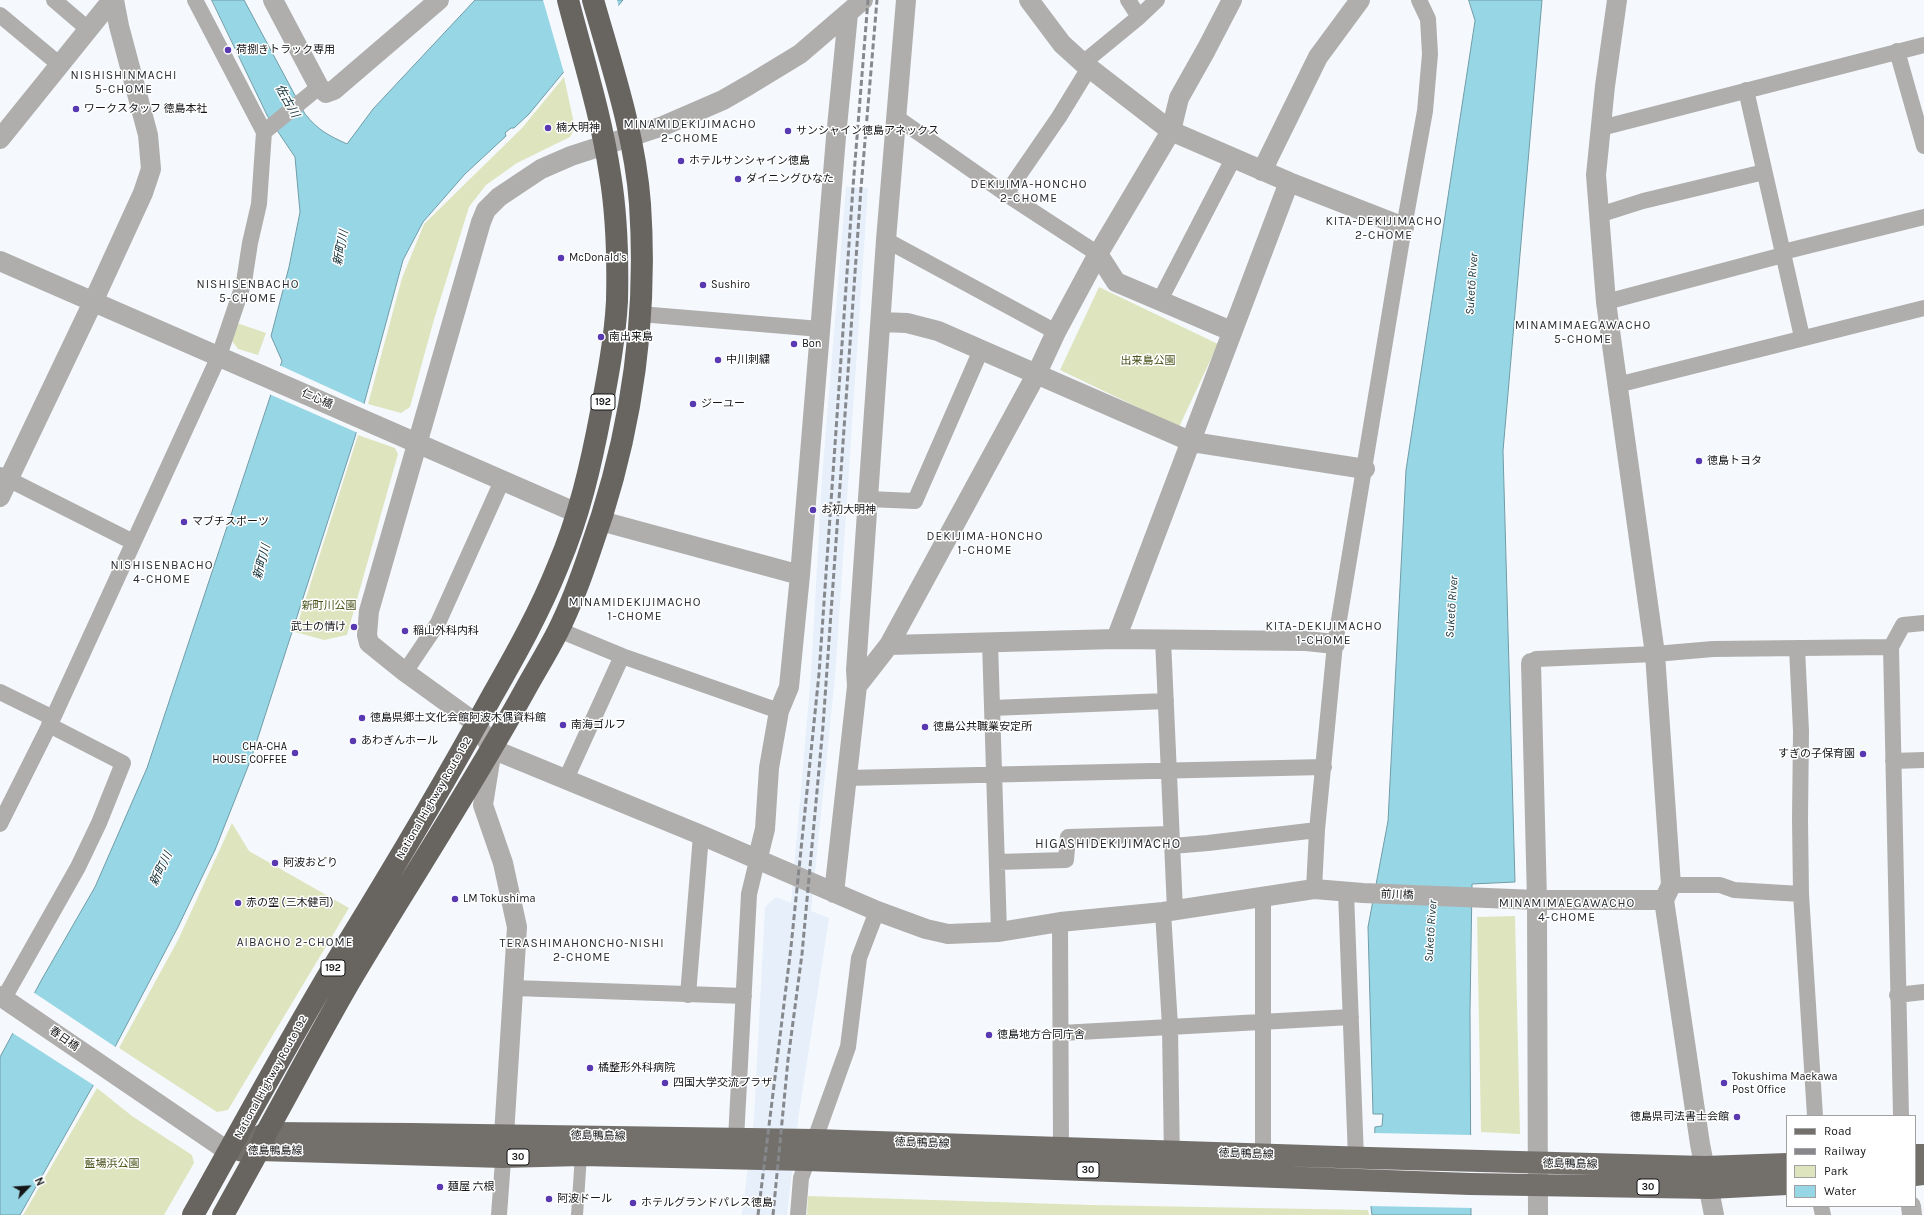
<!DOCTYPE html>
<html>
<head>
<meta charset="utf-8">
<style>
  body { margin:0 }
  #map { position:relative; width:1924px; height:1215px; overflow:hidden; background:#f5f9fe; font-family:Karla,sans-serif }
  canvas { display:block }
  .legend { position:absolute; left:1786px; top:1115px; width:130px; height:92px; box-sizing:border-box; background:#fff; border:1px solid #a1a1a2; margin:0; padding:5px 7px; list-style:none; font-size:12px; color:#141517 }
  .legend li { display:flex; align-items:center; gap:8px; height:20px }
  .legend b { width:20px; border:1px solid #a1a1a2 }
  .north { position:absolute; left:8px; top:1167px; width:40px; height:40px; -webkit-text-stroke:3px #fff; paint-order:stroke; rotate:65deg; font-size:11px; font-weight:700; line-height:16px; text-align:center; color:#141517 }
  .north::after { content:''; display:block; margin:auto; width:14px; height:18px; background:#141517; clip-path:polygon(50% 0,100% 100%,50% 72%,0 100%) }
</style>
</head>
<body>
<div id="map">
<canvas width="1924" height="1215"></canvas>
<ul class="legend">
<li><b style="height:5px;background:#73706c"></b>Road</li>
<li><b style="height:5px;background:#86888c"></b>Railway</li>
<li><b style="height:11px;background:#dee5be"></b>Park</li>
<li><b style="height:11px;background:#97d6e5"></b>Water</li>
</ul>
<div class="north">N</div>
</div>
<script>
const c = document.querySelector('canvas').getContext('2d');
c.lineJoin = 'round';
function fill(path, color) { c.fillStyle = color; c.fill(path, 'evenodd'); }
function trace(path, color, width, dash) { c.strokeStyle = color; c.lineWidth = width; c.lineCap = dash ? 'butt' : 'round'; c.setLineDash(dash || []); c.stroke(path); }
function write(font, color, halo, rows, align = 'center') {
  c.font = font + ' Karla,"Noto Sans JP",sans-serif'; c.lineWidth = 3; c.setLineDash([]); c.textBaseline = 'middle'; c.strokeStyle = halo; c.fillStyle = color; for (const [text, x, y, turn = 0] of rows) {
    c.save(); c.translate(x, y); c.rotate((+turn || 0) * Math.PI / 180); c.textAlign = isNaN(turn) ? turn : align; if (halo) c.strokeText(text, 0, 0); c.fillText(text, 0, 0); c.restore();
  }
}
fill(new Path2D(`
  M 846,187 L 868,188 L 835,677 L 811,911 L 829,918 L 798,1120 L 787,1215 L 742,1215 L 754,1118 L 765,907 L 776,897 L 791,903 L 811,674 L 822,478 Z`), '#e6effa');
fill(new Path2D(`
  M 564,77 L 575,128 L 570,137 L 517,163 L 486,185 L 469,207 L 433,323 L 410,407 L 401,413 L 368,404 L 402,278 L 424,224 L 522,128 Z
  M 1099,287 L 1218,344 L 1179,427 L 1060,370 Z
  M 237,323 L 266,333 L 258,355 L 238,349 L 232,341 Z
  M 358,435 L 395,448 L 398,454 L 347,635 L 324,640 L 295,632 Z
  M 232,823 L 249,851 L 349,908 L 228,1110 L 217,1112 L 119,1048 L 178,940 Z
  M 1515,916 L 1520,1134 L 1481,1132 L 1477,917 Z
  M 97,1088 L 132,1116 L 192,1155 L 194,1163 L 164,1215 L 23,1215 Z
  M 808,1196 L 1091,1205 L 1368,1210 L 1369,1215 L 807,1215 Z`), '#dee5be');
const water = new Path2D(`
  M 212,0 L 244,0 L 305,114 C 319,131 328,135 347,144 L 373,109 L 475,0 L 623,0 L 529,114 L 514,128 L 511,128 L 505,133 L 506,136 L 465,174 L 423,222 L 403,260 L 355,437 L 251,759 L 215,850 L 178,927 L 116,1045 L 20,1215 L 0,1215 L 0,1057 L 42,979 L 95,887 L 147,768 L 282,361 L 271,336 L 289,267 L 300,212 L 295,157 L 268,117 Z
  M 1469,0 L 1542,0 L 1503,451 L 1515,882 L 1472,884 L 1470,1012 L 1471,1215 L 1372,1215 L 1371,1207 L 1375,1127 L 1382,1126 L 1383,1114 L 1373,1114 L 1368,927 L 1388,821 L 1406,470 L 1475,21 Z`);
fill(water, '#97d6e5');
trace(water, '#709ca7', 1);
fill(new Path2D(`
  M 543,0 L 617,0 L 619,8 L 571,67 L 564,73 Z
  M 279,365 L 367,405 L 358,433 L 269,394 Z
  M 33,992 L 117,1048 L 95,1086 L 11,1032 Z
  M 1373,1133 L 1472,1135 L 1473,1208 L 1369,1206 Z`), '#f5f9fe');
trace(new Path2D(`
  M 577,1215 L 581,1155`), '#afaeac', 12);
trace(new Path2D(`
  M 54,0 L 89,30
  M 1128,0 L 1139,17
  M 0,15 L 60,65
  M 1897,51 L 1924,146
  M 1083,63 L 1139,17 L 1157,0
  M 1746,90 L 1802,337
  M 896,117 L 1006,194 L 1098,254
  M 1601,128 L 1924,45
  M 264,132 L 319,87
  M 1006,194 L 1059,117 L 1089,68
  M 1599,215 L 1643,201 L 1764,172
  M 886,240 L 1056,332
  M 1783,252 L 1924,217
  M 1160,300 L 1233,159
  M 1606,302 L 1783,255
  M 640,314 L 820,329
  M 1617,385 L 1924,308
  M 0,475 L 133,542
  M 868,499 L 915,501 L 981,350
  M 559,630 L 622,656 L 779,711
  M 1163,639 L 1175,910
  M 990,642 L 999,932
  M 1891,647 L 1901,1116
  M 1797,648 L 1801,731 L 1800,819 L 1801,894
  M 1531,663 L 1536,659 L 1655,654 L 1713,649 L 1891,647 L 1903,625 L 1924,623
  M 405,672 L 438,623 L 502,481
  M 0,692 L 53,718
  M 992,708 L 1166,701
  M 1893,761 L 1924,760
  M 847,778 L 1324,767
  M 566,779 L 622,656
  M 0,824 L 53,718 L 219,356 L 244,282 L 250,243 L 259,204 L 264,132 L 195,0
  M 1172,846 L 1208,843 L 1317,830
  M 997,862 L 1066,860 L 1068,837 L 1171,834
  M 1671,885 L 1720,885 L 1734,890 L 1801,894 L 1815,1116
  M 1314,889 L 1317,830 L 1335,644 L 1404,227 L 1425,111 L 1430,54 L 1428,19 L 1419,0
  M 1346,892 L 1356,1158
  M 1163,912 L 1170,1026 L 1172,1162
  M 1060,922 L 1061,1148
  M 514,988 L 744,996
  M 688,995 L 701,835
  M 1897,995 L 1924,992
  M 4,998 L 78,867 L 99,823 L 123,763 L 49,725
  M 1061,1033 L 1351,1017
  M 736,1139 L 749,894 L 757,861
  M 1263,1155 L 1263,896
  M 1821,1206 L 1823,1215
  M 499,1215 L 504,1147
  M 798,1215 L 801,1178 L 848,1047 L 859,958 L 877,911`), '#afaeac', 16);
trace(new Path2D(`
  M 273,0 L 319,87 L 326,93 L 334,90 L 439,0
  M 863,0 L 800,54 L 749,85 L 723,100 L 663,126 L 571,156 L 541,169 L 499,197 L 486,210 L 481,222 L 369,611 L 367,635 L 369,643 L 405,672 L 477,724 L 492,749 L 701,835 L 877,911 L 926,929 L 948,934 L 999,932 L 1060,922 L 1163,912 L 1314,889 L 1363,893 L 1537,900 L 1664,900
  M 1029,0 L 1062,44 L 1083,63 L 1171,131 L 1289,182 L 1404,227
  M 1617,0 L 1605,86 L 1596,175 L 1606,302 L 1655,654 L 1671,885 L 1664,900 L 1700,1144 L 1714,1215
  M 0,139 L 112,0
  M 1262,171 L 1318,57 L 1360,0
  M 1098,254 L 1116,282 L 1231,331
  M 0,261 L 577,513
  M 881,322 L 907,323 L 938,331 L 1192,442 L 1365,469
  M 0,497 L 93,302 L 143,193 L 151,169 L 148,135 L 119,26 L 114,0
  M 601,521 L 800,575
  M 1116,639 C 1175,487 1230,334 1289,182
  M 889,645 L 1116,639 L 1306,641 L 1335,644
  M 1531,663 L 1537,900 L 1538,1215
  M 857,686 L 856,670 L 886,240 L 906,0
  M 492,749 L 483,805 L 503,863 L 517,927 L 504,1135
  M 757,861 L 765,829 L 769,768 L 779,711 L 789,687 L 800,575 L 836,137 L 848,14
  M 834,893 L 857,686 L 889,645 L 1037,373 L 1056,332 L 1098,254 L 1171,131 L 1179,98 L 1206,50 L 1232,0
  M 0,996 L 229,1152
  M 1911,1206 L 1912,1215`), '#afaeac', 20);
trace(new Path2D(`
  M 242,1151 L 259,1150 L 503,1157 L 581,1155 L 807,1160 L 1470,1184 L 1710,1188 L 1787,1184
  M 229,1152 L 266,1133 L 411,1134 L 815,1140 L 1369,1158 L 1705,1167 L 1787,1164
  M 1915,1155 L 1924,1155
  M 1915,1175 L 1924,1174`), '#73706c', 22);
trace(new Path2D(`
  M 193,1215 C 243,1126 291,1036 344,949 C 395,866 445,782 492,696 C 516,654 540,611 558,566 C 579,517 591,465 601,412 C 608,375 615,338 617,301 C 618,259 617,216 610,174 C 601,115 583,58 568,0
  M 223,1215 L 259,1150 L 266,1133 C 295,1081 323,1027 353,976 C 410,880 471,788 525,690 C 536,670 548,651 558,631 C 571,605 581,578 590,551 C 630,440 648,322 640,204 C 635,135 612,67 593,0`), '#686561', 22);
trace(new Path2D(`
  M 758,1215 L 791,947 L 819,674 L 853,187 L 868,0
  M 773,1215 L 788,1060 L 802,954 L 823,726 L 861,188 L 877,0`), '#86888c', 3, [6, 3]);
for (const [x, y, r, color] of [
  [228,50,4,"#5939b1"],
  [76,109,4,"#5939b1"],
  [548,128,4,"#5939b1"],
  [788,131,4,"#5939b1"],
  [681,161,4,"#5939b1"],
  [738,179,4,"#5939b1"],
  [561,258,4,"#5939b1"],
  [703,285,4,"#5939b1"],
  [601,337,4,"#5939b1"],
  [794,344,4,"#5939b1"],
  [718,360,4,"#5939b1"],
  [693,404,4,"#5939b1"],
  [1699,461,4,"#5939b1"],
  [813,510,4,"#5939b1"],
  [184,522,4,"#5939b1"],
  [354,627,4,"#5939b1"],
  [405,631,4,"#5939b1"],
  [362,718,4,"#5939b1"],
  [563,725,4,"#5939b1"],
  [925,727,4,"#5939b1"],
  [353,741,4,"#5939b1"],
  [295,753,4,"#5939b1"],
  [1863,754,4,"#5939b1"],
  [275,863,4,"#5939b1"],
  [455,899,4,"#5939b1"],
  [238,903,4,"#5939b1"],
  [989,1035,4,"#5939b1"],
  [590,1068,4,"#5939b1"],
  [665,1083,4,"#5939b1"],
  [1724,1083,4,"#5939b1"],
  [1737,1117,4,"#5939b1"],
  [440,1187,4,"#5939b1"],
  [549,1199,4,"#5939b1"],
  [633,1203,4,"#5939b1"]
]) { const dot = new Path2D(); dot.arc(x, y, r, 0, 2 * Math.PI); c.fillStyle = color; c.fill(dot); trace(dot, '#fff', 1.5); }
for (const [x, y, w] of [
  [603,402,24],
  [333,968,24],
  [518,1157,22],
  [1088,1170,22],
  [1648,1187,22]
]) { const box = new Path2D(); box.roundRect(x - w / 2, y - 8, w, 16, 3); c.fillStyle = '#fff'; c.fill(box); trace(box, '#141517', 1); }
write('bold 10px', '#141517', null, [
  ["192",603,402],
  ["192",333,968],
  ["30",518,1157],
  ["30",1088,1170],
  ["30",1648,1187]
]);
write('11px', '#141517', '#fff', [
  ["荷捌きトラック専用",236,50],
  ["ワークスタッフ 徳島本社",84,109],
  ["楠大明神",556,128],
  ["サンシャイン徳島アネックス",796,131],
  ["ホテルサンシャイン徳島",689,161],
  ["ダイニングひなた",746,179],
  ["McDonald's",569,258],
  ["Sushiro",711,285],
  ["南出来島",609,337],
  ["Bon",802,344],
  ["中川刺繍",726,360],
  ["ジーユー",701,404],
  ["徳島トヨタ",1707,461],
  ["お初大明神",821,510],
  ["マブチスポーツ",192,522],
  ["武士の情け",346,627,"right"],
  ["稲山外科内科",413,631],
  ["徳島県郷土文化会館阿波木偶資料館",370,718],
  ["南海ゴルフ",571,725],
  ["徳島公共職業安定所",933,727],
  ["あわぎんホール",361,741],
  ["CHA-CHA",287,747,"right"],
  ["HOUSE COFFEE",287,760,"right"],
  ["すぎの子保育園",1855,754,"right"],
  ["阿波おどり",283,863],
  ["LM Tokushima",463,899],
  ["赤の空 (三木健司)",246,903],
  ["徳島地方合同庁舎",997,1035],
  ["橘整形外科病院",598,1068],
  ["Tokushima Maekawa",1732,1077],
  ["Post Office",1732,1090],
  ["四国大学交流プラザ",673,1083],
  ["徳島県司法書士会館",1729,1117,"right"],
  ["麺屋 六根",448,1187],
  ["阿波ドール",557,1199],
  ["ホテルグランドパレス徳島",641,1203]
], 'left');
write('11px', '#495018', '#fff', [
  ["出来島公園",1148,361],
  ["新町川公園",329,606],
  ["藍場浜公園",112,1164]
]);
write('11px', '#141517', '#fff', [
  ["仁心橋",317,399,24],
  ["National Highway Route 192",434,798,-60],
  ["前川橋",1397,895,2],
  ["春日橋",64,1039,35],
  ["National Highway Route 192",271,1077,-61],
  ["徳島鴨島線",598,1136,1],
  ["徳島鴨島線",922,1143,2],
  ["徳島鴨島線",275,1151],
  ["徳島鴨島線",1246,1154,2],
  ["徳島鴨島線",1570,1164,1]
]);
c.letterSpacing = '1px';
write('12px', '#292c30', '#fff', [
  ["NISHISHINMACHI",124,76],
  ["5-CHOME",124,90],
  ["MINAMIDEKIJIMACHO",690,125],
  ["2-CHOME",690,139],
  ["DEKIJIMA-HONCHO",1029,185],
  ["2-CHOME",1029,199],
  ["KITA-DEKIJIMACHO",1384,222],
  ["2-CHOME",1384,236],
  ["NISHISENBACHO",248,285],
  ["5-CHOME",248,299],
  ["MINAMIMAEGAWACHO",1583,326],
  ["5-CHOME",1583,340],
  ["DEKIJIMA-HONCHO",985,537],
  ["1-CHOME",985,551],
  ["NISHISENBACHO",162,566],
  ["4-CHOME",162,580],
  ["MINAMIDEKIJIMACHO",635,603],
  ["1-CHOME",635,617],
  ["KITA-DEKIJIMACHO",1324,627],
  ["1-CHOME",1324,641],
  ["MINAMIMAEGAWACHO",1567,904],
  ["4-CHOME",1567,918],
  ["AIBACHO 2-CHOME",295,943],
  ["TERASHIMAHONCHO-NISHI",582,944],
  ["2-CHOME",582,958]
]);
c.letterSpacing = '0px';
write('italic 12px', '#102f36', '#fff', [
  ["佐古川",287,101,61],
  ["新町川",341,248,-79],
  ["Suketō River",1472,284,-86],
  ["新町川",262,562,-75],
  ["Suketō River",1452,607,-86],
  ["新町川",161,869,-64],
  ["Suketō River",1431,931,-86]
]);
c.letterSpacing = '1px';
write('13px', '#292c30', '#fff', [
  ["HIGASHIDEKIJIMACHO",1108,844]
]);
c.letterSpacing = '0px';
</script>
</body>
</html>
